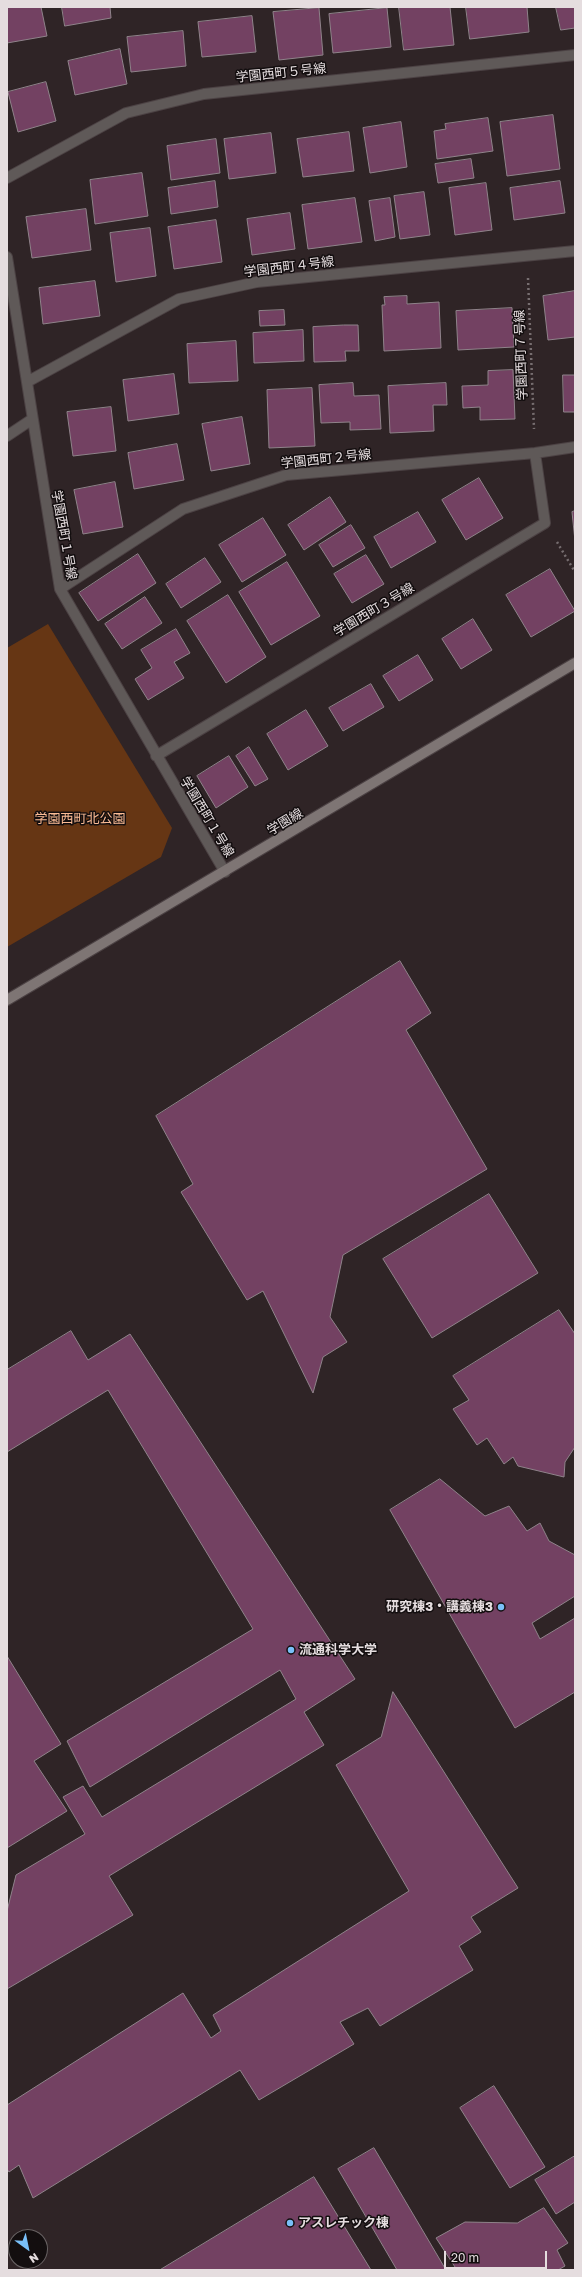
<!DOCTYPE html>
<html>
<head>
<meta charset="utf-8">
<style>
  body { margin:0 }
  #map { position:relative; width:582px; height:2277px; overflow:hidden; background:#2f2426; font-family:"Golos Text",sans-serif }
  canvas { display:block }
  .frame { position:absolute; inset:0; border:8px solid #e5dddf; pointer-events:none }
  .north { position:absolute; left:8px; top:2229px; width:40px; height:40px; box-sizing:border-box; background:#130e0f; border:1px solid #676162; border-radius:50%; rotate:147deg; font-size:11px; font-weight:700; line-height:16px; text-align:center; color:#e5dddf }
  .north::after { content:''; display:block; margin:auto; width:14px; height:18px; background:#79bff8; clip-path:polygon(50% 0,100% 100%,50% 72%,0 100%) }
  .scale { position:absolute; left:444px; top:2251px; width:103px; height:18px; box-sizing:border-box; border:2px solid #e5dddf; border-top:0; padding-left:5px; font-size:12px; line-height:14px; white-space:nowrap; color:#e5dddf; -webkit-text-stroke:3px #130e0f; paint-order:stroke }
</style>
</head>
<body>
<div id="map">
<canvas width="582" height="2277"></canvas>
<div class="frame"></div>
<div class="north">N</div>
<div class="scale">20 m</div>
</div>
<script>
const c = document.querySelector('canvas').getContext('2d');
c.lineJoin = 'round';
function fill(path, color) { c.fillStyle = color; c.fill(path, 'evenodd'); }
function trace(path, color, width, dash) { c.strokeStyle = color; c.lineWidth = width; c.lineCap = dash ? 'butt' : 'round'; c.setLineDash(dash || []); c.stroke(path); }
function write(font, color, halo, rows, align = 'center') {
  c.font = font + ' "Golos Text","Noto Sans JP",sans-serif'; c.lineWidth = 3; c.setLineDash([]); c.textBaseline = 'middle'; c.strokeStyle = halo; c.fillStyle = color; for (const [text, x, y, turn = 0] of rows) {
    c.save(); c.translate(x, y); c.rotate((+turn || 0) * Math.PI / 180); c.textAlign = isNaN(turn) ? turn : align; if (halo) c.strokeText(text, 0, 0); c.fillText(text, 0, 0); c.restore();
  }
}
fill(new Path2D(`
  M 48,624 L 172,828 L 161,857 L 7,947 L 7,648 Z`), '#663614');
const building = new Path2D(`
  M 7,7 L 41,7 L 47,36 L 7,43 Z
  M 62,7 L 110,7 L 111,18 L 65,26 Z
  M 399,7 L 450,7 L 454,45 L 404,50 Z
  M 466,7 L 527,7 L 529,32 L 470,39 Z
  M 556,7 L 575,7 L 575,28 L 561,30 Z
  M 319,8 L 323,55 L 279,60 L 273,12 Z
  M 387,8 L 391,47 L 333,53 L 329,14 Z
  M 252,16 L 256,52 L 202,57 L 198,22 Z
  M 183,31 L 186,66 L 131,72 L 127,37 Z
  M 120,49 L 127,84 L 75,95 L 68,61 Z
  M 46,82 L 56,121 L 18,132 L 8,92 Z
  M 553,115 L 560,169 L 507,176 L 500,122 Z
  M 488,118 L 493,151 L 437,159 L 434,131 L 446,129 L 445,124 Z
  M 401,122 L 407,167 L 370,173 L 363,128 Z
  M 349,132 L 354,171 L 303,177 L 297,139 Z
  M 271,133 L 276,173 L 229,179 L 224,139 Z
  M 216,139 L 220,173 L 171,180 L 167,146 Z
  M 471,159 L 474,178 L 438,183 L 435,164 Z
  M 142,173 L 148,216 L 95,224 L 90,180 Z
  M 215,181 L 218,207 L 171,214 L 168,188 Z
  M 560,181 L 565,213 L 514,220 L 510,188 Z
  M 486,183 L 492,230 L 455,235 L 449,188 Z
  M 424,192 L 430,235 L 400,239 L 394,196 Z
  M 355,198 L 362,242 L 308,249 L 302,205 Z
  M 390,198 L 395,237 L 375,241 L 369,201 Z
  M 86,209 L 91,250 L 32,258 L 26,217 Z
  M 290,213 L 295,249 L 252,255 L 247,219 Z
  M 216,220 L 222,262 L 174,269 L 168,227 Z
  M 150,228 L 156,276 L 116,282 L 110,233 Z
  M 95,281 L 100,316 L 43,324 L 39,288 Z
  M 575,291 L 575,337 L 548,340 L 543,296 Z
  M 407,296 L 407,304 L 439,302 L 441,348 L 384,351 L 382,305 L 385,305 L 384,297 Z
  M 512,308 L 514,347 L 458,350 L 456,311 Z
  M 284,310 L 285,325 L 260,326 L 259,311 Z
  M 344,325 L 358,325 L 359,351 L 345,351 L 346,361 L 314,362 L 313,327 Z
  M 303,330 L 304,361 L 254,363 L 253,333 Z
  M 236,341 L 238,381 L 189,383 L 187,344 Z
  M 513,370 L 515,419 L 480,420 L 480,407 L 463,408 L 462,386 L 488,385 L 488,371 Z
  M 174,374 L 179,414 L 128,421 L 123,380 Z
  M 563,375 L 575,375 L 575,412 L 564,412 Z
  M 353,383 L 354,396 L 379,395 L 381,429 L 350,430 L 350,422 L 321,423 L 319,385 Z
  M 446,383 L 447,405 L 433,405 L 434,431 L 390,433 L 388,386 Z
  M 312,388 L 315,446 L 269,448 L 267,390 Z
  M 111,407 L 116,451 L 73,456 L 67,412 Z
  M 242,417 L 250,464 L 211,471 L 202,424 Z
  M 177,444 L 184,480 L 134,489 L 128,453 Z
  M 479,478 L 503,518 L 466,540 L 442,500 Z
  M 115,482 L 123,527 L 83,534 L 74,490 Z
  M 330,497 L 346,522 L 304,550 L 288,525 Z
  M 575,511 L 575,541 L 572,512 Z
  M 418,512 L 436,542 L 391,568 L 374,537 Z
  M 263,518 L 286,555 L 242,582 L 219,545 Z
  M 351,525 L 365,548 L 333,567 L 319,545 Z
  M 138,554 L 156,583 L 98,621 L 79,593 Z
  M 366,555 L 384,584 L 352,603 L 334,574 Z
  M 205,558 L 221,582 L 181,608 L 166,584 Z
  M 287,562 L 320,616 L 271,645 L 239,592 Z
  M 550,569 L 575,611 L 531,637 L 506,595 Z
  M 228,595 L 266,657 L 226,683 L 187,621 Z
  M 145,597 L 162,623 L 122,649 L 105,624 Z
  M 473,619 L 492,650 L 461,669 L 442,639 Z
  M 176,629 L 190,653 L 174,662 L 184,678 L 148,700 L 135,679 L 152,668 L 141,650 Z
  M 418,655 L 433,680 L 399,701 L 383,676 Z
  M 371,684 L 384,707 L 343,731 L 329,708 Z
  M 306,710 L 328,746 L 288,770 L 267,734 Z
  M 249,747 L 268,779 L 255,786 L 236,756 Z
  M 229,756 L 248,787 L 216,808 L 197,776 Z
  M 400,961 L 431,1013 L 406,1030 L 487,1169 L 343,1255 L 330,1317 L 347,1342 L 323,1357 L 313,1393 L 263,1291 L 247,1300 L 181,1192 L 193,1184 L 156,1116 Z
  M 489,1194 L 538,1273 L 432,1338 L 383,1259 Z
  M 559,1310 L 575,1334 L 575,1447 L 565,1462 L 564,1477 L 518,1466 L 513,1457 L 504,1464 L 487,1438 L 477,1445 L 453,1409 L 469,1400 L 453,1376 Z
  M 71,1331 L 88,1360 L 130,1334 L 355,1679 L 304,1712 L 324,1745 L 109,1876 L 133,1915 L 7,1989 L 7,1911 L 16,1875 L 85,1834 L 63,1797 L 83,1786 L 102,1817 L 296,1699 L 280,1670 L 90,1787 L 67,1741 L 253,1629 L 108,1390 L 7,1452 L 7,1370 Z
  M 440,1479 L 485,1516 L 509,1506 L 527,1531 L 540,1523 L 549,1541 L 575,1555 L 575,1596 L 532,1623 L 540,1639 L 575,1618 L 575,1692 L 515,1728 L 390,1510 Z
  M 7,1656 L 61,1744 L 34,1761 L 67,1811 L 7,1848 Z
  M 393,1692 L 518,1888 L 471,1917 L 481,1932 L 459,1946 L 473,1970 L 380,2026 L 368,2008 L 340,2022 L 354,2044 L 259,2100 L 240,2070 L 33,2198 L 19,2165 L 9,2172 L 7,2169 L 7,2105 L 183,1993 L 211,2038 L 221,2031 L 213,2015 L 409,1891 L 336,1765 L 381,1737 Z
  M 494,2086 L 545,2167 L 510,2188 L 460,2108 Z
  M 374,2148 L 446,2270 L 397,2270 L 338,2169 Z
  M 575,2156 L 575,2202 L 556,2214 L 535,2180 Z
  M 314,2177 L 371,2270 L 160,2270 Z
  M 544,2208 L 568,2243 L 557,2250 L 565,2266 L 558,2270 L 457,2270 L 436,2238 L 465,2222 L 517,2223 Z`);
fill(building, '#734162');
trace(building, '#8f838a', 1);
const street = new Path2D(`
  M 7,178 L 126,113 L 204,94 L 575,55
  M 7,257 L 60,589 L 225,872
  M 27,382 L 179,299 L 257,282 L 575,251
  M 7,436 L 31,420
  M 60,589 L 183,509 L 286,475 L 535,453 L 575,447
  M 156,756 L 545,523 L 535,453`);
const secondary = new Path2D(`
  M 7,1000 L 575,663`);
trace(street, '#4c4244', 12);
trace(secondary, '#4c4244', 12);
trace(new Path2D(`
  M 528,278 L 534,429
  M 557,542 L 575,572`), '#776e70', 2.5, [2, 3]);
trace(street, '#5f5958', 10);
trace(secondary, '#7e7574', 10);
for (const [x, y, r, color] of [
  [501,1607,4,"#79bff8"],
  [291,1650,4,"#79bff8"],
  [290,2223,4,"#79bff8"]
]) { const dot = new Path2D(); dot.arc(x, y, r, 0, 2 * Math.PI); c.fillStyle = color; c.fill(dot); trace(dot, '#130e0f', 1.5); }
write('13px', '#e5dddf', '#130e0f', [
  ["学園西町５号線",281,73,-6],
  ["学園西町４号線",289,267,-7],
  ["学園西町７号線",521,355,-92],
  ["学園西町２号線",326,459,-6],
  ["学園西町１号線",64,535,80],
  ["学園西町３号線",374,610,-31],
  ["学園西町１号線",207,817,59],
  ["学園線",285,822,-31]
]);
write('13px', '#fcbc95', '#130e0f', [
  ["学園西町北公園",80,819]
]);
write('bold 13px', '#e5dddf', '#130e0f', [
  ["研究棟3・講義棟3",493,1607,"right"],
  ["流通科学大学",299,1650],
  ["アスレチック棟",298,2223]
], 'left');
</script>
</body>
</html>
